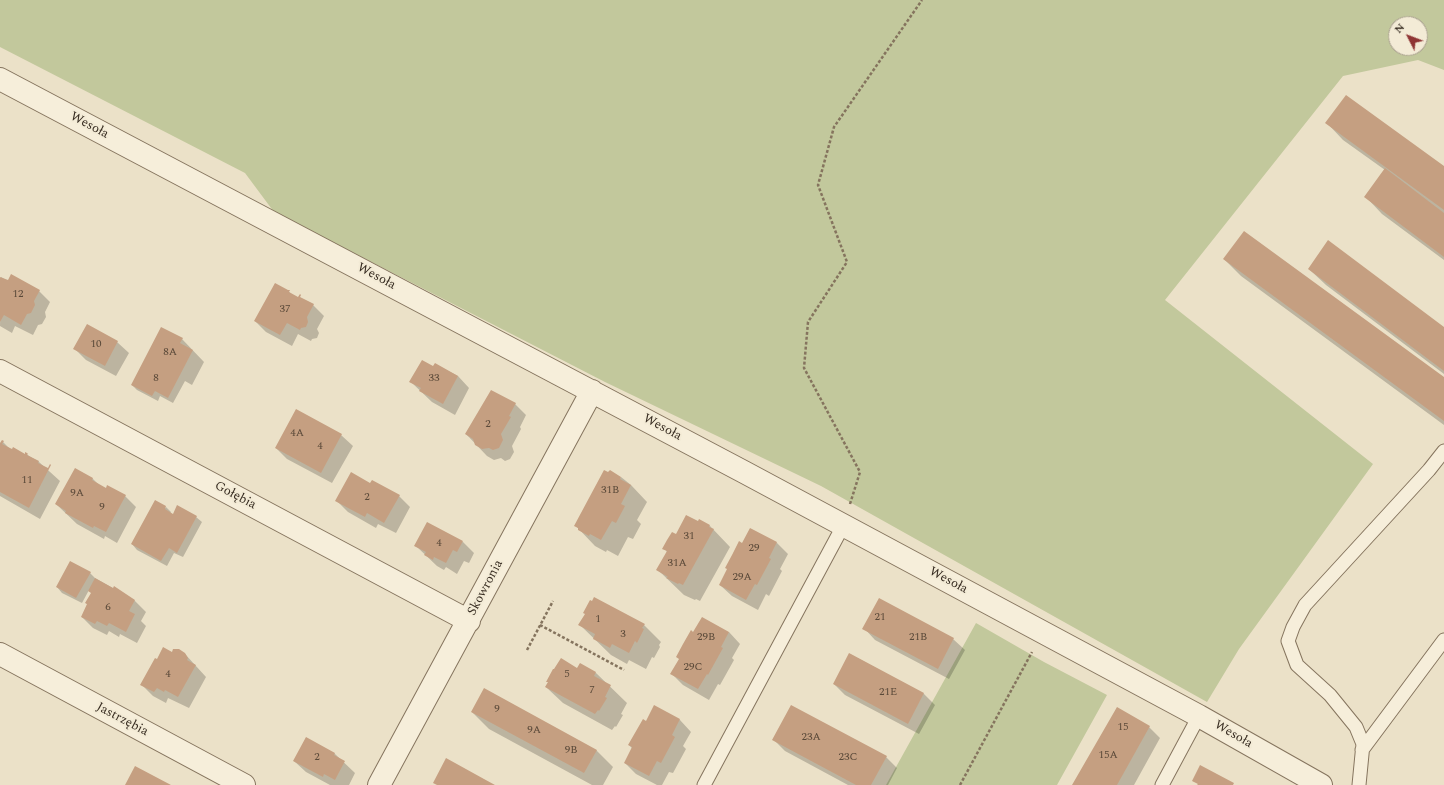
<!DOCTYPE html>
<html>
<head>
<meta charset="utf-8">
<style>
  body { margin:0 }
  #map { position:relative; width:1444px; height:785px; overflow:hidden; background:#ebe1c8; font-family:Spectral,serif }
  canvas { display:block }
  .north { position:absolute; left:1388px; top:16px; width:40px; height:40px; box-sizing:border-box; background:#f3ebd6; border:1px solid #a89f8e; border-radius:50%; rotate:312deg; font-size:11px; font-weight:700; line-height:16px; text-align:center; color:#372c21 }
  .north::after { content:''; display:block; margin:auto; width:14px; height:18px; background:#8f3534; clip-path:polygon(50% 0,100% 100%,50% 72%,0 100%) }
</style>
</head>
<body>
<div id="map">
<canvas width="1444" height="785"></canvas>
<div class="north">N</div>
</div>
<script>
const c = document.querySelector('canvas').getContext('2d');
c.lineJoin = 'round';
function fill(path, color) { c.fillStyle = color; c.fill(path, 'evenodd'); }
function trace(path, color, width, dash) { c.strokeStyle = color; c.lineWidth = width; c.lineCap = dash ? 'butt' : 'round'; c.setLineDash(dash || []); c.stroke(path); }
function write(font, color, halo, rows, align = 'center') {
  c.font = font + ' Spectral,serif'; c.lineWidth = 4; c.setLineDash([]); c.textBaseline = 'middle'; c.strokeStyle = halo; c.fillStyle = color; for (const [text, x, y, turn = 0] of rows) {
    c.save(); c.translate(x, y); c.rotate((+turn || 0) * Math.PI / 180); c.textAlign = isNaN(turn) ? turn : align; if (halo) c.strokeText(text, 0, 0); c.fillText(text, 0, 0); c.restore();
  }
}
fill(new Path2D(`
  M 0,0 L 1444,0 L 1444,70 L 1418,60 L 1343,76 L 1165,300 L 1373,464 L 1239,649 L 1207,702 L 821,486 L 605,382 L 274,212 L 245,173 L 0,47 ZM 1396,24 L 1420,24 L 1420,48 L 1396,48 Z
  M 976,623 L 1044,662 L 1107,695 L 1057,785 L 886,785 Z`), '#c2c89c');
fill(new Path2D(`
  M 1327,123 L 1444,167 L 1444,260 L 1382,214 L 1366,197 L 1385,170 L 1343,140 Z
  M 1224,259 L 1444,378 L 1444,425 L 1241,276 Z
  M 1309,269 L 1444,328 L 1444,374 L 1326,285 Z
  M 1,277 L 8,281 L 39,291 L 50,302 L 45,312 L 46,317 L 42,324 L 38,325 L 33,335 L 15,326 L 12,333 L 0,326 Z
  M 275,284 L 289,292 L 294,296 L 313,305 L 324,316 L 317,329 L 319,333 L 317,338 L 312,339 L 311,341 L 298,334 L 292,346 L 266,332 L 255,321 Z
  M 182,339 L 204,362 L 192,385 L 185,381 L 173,403 L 160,396 L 158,401 L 137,390 L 132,385 Z
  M 117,342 L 129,353 L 116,376 L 86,360 L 75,349 Z
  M 435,364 L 458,376 L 469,388 L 455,415 L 432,402 L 411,382 L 433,367 Z
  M 515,404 L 526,415 L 520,427 L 521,429 L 512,446 L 514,452 L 510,459 L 505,461 L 501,458 L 494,460 L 487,456 L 466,434 Z
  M 341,435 L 353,446 L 332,483 L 287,459 L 276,448 Z
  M 3,442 L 11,450 L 25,455 L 26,454 L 39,462 L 60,481 L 40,519 L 0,496 L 0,444 Z
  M 621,477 L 631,485 L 647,502 L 637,520 L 641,524 L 633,539 L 628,537 L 618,556 L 607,550 L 606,552 L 595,546 L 575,525 Z
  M 92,478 L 100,486 L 125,496 L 136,507 L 117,543 L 105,536 L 104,539 L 77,524 L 56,504 Z
  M 371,484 L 399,496 L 410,507 L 396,533 L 378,524 L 376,528 L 348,512 L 337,501 Z
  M 166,507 L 171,512 L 170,514 L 173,515 L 196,517 L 202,522 L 183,557 L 174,553 L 167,566 L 137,550 L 132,544 Z
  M 699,521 L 710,526 L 730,547 L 700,601 L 696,599 L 695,600 L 684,595 L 658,570 L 667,552 L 664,548 L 676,536 Z
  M 751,529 L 777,543 L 788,554 L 780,569 L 782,571 L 769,596 L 766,594 L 758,610 L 732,596 L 720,585 Z
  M 463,542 L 474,553 L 469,563 L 464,561 L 457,574 L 446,567 L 444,570 L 437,566 L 416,546 Z
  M 90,573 L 95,578 L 134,600 L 146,612 L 141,621 L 146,626 L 137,643 L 120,634 L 119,637 L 109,631 L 107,635 L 93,628 L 82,617 L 88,605 L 86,603 L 92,593 L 89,590 L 82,603 L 62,593 L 57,587 Z
  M 580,625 L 644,625 L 661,642 L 659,645 L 660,647 L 654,658 L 652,657 L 646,669 L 629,660 L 627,664 L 611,655 Z
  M 864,628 L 953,639 L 965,650 L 949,679 L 875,640 Z
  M 729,632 L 740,644 L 732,658 L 734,660 L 720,685 L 718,684 L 709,700 L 683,685 L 672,674 L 694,634 Z
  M 172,653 L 185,654 L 206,677 L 189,708 L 168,698 L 166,703 L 153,696 L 142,685 L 157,661 Z
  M 850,654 L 924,694 L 935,705 L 919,734 L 845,695 L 834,684 Z
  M 580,664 L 596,673 L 627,703 L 621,714 L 623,715 L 616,727 L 615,726 L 612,730 L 563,703 L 546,687 L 549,683 L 547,681 L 578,669 Z
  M 655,707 L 680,720 L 691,732 L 683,746 L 686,749 L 673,773 L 669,772 L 662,785 L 657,785 L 636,774 L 625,763 L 632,748 L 629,745 L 647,722 Z
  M 472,712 L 596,750 L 613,767 L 603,785 L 592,785 L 489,729 Z
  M 1149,727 L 1160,738 L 1134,785 L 1073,785 Z
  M 306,738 L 335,754 L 355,773 L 349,785 L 330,785 L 306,772 L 294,761 Z
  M 774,740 L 886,757 L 897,768 L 888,785 L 848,785 L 785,751 Z`), '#0003');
fill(new Path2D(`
  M 1346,95 L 1444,166 L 1444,210 L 1325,123 Z
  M 1385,168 L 1444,213 L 1444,257 L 1364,197 Z
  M 1244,231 L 1444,377 L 1444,421 L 1223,259 Z
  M 1328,240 L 1444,327 L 1444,371 L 1308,269 Z
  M 11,274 L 40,290 L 34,301 L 35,305 L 31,313 L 27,314 L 21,325 L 4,315 L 0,322 L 0,277 L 8,280 Z
  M 275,283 L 288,290 L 290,290 L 289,292 L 298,297 L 300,294 L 301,295 L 300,297 L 314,304 L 307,317 L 308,322 L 306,327 L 301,328 L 300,330 L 287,323 L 280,335 L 254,321 Z
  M 87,324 L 118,341 L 105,366 L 73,349 Z
  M 161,327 L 183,338 L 180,343 L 193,350 L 168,398 L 155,391 L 152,396 L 131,385 Z
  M 422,360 L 433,366 L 435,363 L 458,376 L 443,404 L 419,391 L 421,388 L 409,382 Z
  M 491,390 L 516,403 L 509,416 L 511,417 L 501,434 L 503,440 L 499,448 L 493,450 L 489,448 L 482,449 L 475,445 L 473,439 L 465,434 Z
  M 296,409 L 342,434 L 321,473 L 275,448 Z
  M 2,440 L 4,441 L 2,444 L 12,449 L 13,447 L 25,454 L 25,452 L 27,453 L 28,454 L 27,455 L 39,461 L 38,463 L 48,468 L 50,464 L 51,465 L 29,508 L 0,492 L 0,443 Z
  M 75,468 L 93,478 L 92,480 L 106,488 L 107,485 L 126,495 L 106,532 L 94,526 L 93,528 L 65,513 L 66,511 L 55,504 Z
  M 604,470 L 608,472 L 610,470 L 621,477 L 620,479 L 631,485 L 621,504 L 625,506 L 616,523 L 612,521 L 601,540 L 590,534 L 589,536 L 578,530 L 578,528 L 574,526 Z
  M 351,472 L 370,483 L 372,480 L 400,495 L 384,523 L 367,513 L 365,517 L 335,501 Z
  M 155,500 L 166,506 L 165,509 L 173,514 L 177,505 L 197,516 L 177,553 L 169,548 L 161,561 L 131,544 Z
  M 686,515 L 698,521 L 699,519 L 710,525 L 709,527 L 714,529 L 683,585 L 679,583 L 678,584 L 666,578 L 668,577 L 656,570 L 667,551 L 662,549 L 667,540 L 672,532 L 676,534 Z
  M 427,522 L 463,541 L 457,552 L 453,550 L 446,563 L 434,557 L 433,560 L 424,555 L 426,552 L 414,546 Z
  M 750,528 L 777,542 L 769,558 L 771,559 L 757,585 L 755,584 L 746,600 L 719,585 L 727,569 L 725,568 L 732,555 L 739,541 L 742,543 Z
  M 70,561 L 91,572 L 76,598 L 56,587 Z
  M 95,578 L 113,588 L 114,586 L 135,600 L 129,611 L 135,614 L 126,632 L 109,623 L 107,626 L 97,621 L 95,624 L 81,617 L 87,604 L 85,603 L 91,593 L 88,591 Z
  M 594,597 L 645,624 L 642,628 L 644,629 L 637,643 L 635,641 L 629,653 L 612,644 L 610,648 L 601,643 L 593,639 L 595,634 L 578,625 L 585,614 L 583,613 L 590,600 L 592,601 Z
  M 879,598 L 954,638 L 938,669 L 862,629 Z
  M 702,617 L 729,632 L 721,647 L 723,648 L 708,675 L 707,674 L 698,689 L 670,674 L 679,659 L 676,657 L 683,644 L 691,630 L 693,632 Z
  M 163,647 L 172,652 L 173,649 L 179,649 L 185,653 L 188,658 L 187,660 L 196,665 L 178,697 L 165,690 L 164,692 L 157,688 L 154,692 L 140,685 L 155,658 L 157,659 Z
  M 849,653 L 924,693 L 908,724 L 833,684 Z
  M 561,658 L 577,668 L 580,663 L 596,672 L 594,676 L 611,685 L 605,697 L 607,698 L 599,711 L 598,710 L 595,714 L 545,687 L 548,682 L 546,682 L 553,669 L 554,669 Z
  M 484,688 L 597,750 L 584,773 L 471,712 Z
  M 654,705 L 680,719 L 672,735 L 675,737 L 661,763 L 657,761 L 649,776 L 624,763 L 632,747 L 628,745 L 643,719 L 646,721 Z
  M 791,705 L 887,756 L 871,785 L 856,785 L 772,740 Z
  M 1117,707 L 1150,726 L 1117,785 L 1072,785 Z
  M 306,737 L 335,753 L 334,755 L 345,761 L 335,780 L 324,774 L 323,777 L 293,761 Z
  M 446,758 L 484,779 L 495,785 L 437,785 L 433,783 Z
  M 1200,765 L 1234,783 L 1233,785 L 1197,785 L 1198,784 L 1192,781 Z
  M 135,766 L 171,785 L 125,785 Z`), '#c59f81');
const service = new Path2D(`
  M 1362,750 L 1444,640
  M 704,785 L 843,526
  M 1162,785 L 1199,716
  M 1359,785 L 1363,744 L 1356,727 L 1330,695 L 1297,665 L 1288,641 L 1293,627 L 1305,605 L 1429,470 L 1444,451`);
const minor = new Path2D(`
  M 0,79 L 744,472 L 1199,716 L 1321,785
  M 0,371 L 469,621
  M 0,654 L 244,785
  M 379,785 L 592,391`);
trace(service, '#85745e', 15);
trace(minor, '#85745e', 24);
trace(new Path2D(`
  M 850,504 L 860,472 L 804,368 L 808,322 L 847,262 L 818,185 L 834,127 L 922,0
  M 540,625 L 624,670
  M 527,650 L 553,601
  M 960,785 L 1032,652`), '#85745e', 2.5, [3, 2]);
trace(service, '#f6eeda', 13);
trace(minor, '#f6eeda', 22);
write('11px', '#5a4939', null, [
  ["12",18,295],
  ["37",285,310],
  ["10",96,345],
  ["8A",170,353],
  ["8",156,379],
  ["33",434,379],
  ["2",488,425],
  ["4A",297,434],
  ["4",320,447],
  ["11",27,481],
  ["31B",610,491],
  ["9A",77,494],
  ["2",367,498],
  ["9",102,508],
  ["31",689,537],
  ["4",439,544],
  ["29",754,549],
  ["31A",677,564],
  ["29A",742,578],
  ["6",108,608],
  ["21",880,618],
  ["1",598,620],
  ["3",623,635],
  ["29B",706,638],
  ["21B",918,638],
  ["29C",693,668],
  ["4",168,675],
  ["5",567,675],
  ["7",592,691],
  ["21E",888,693],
  ["9",497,710],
  ["15",1123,728],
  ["9A",534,731],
  ["23A",811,738],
  ["9B",571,751],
  ["15A",1108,756],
  ["2",317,758],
  ["23C",848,758]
]);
write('13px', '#372c21', '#f3ebd6', [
  ["Wesoła",89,126,28],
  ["Wesoła",376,277,28],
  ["Wesoła",662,428,28],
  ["Gołębia",235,496,28],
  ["Wesoła",948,581,28],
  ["Skowronia",486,588,-62],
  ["Jastrzębia",122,720,28],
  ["Wesoła",1233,735,30]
]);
</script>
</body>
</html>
